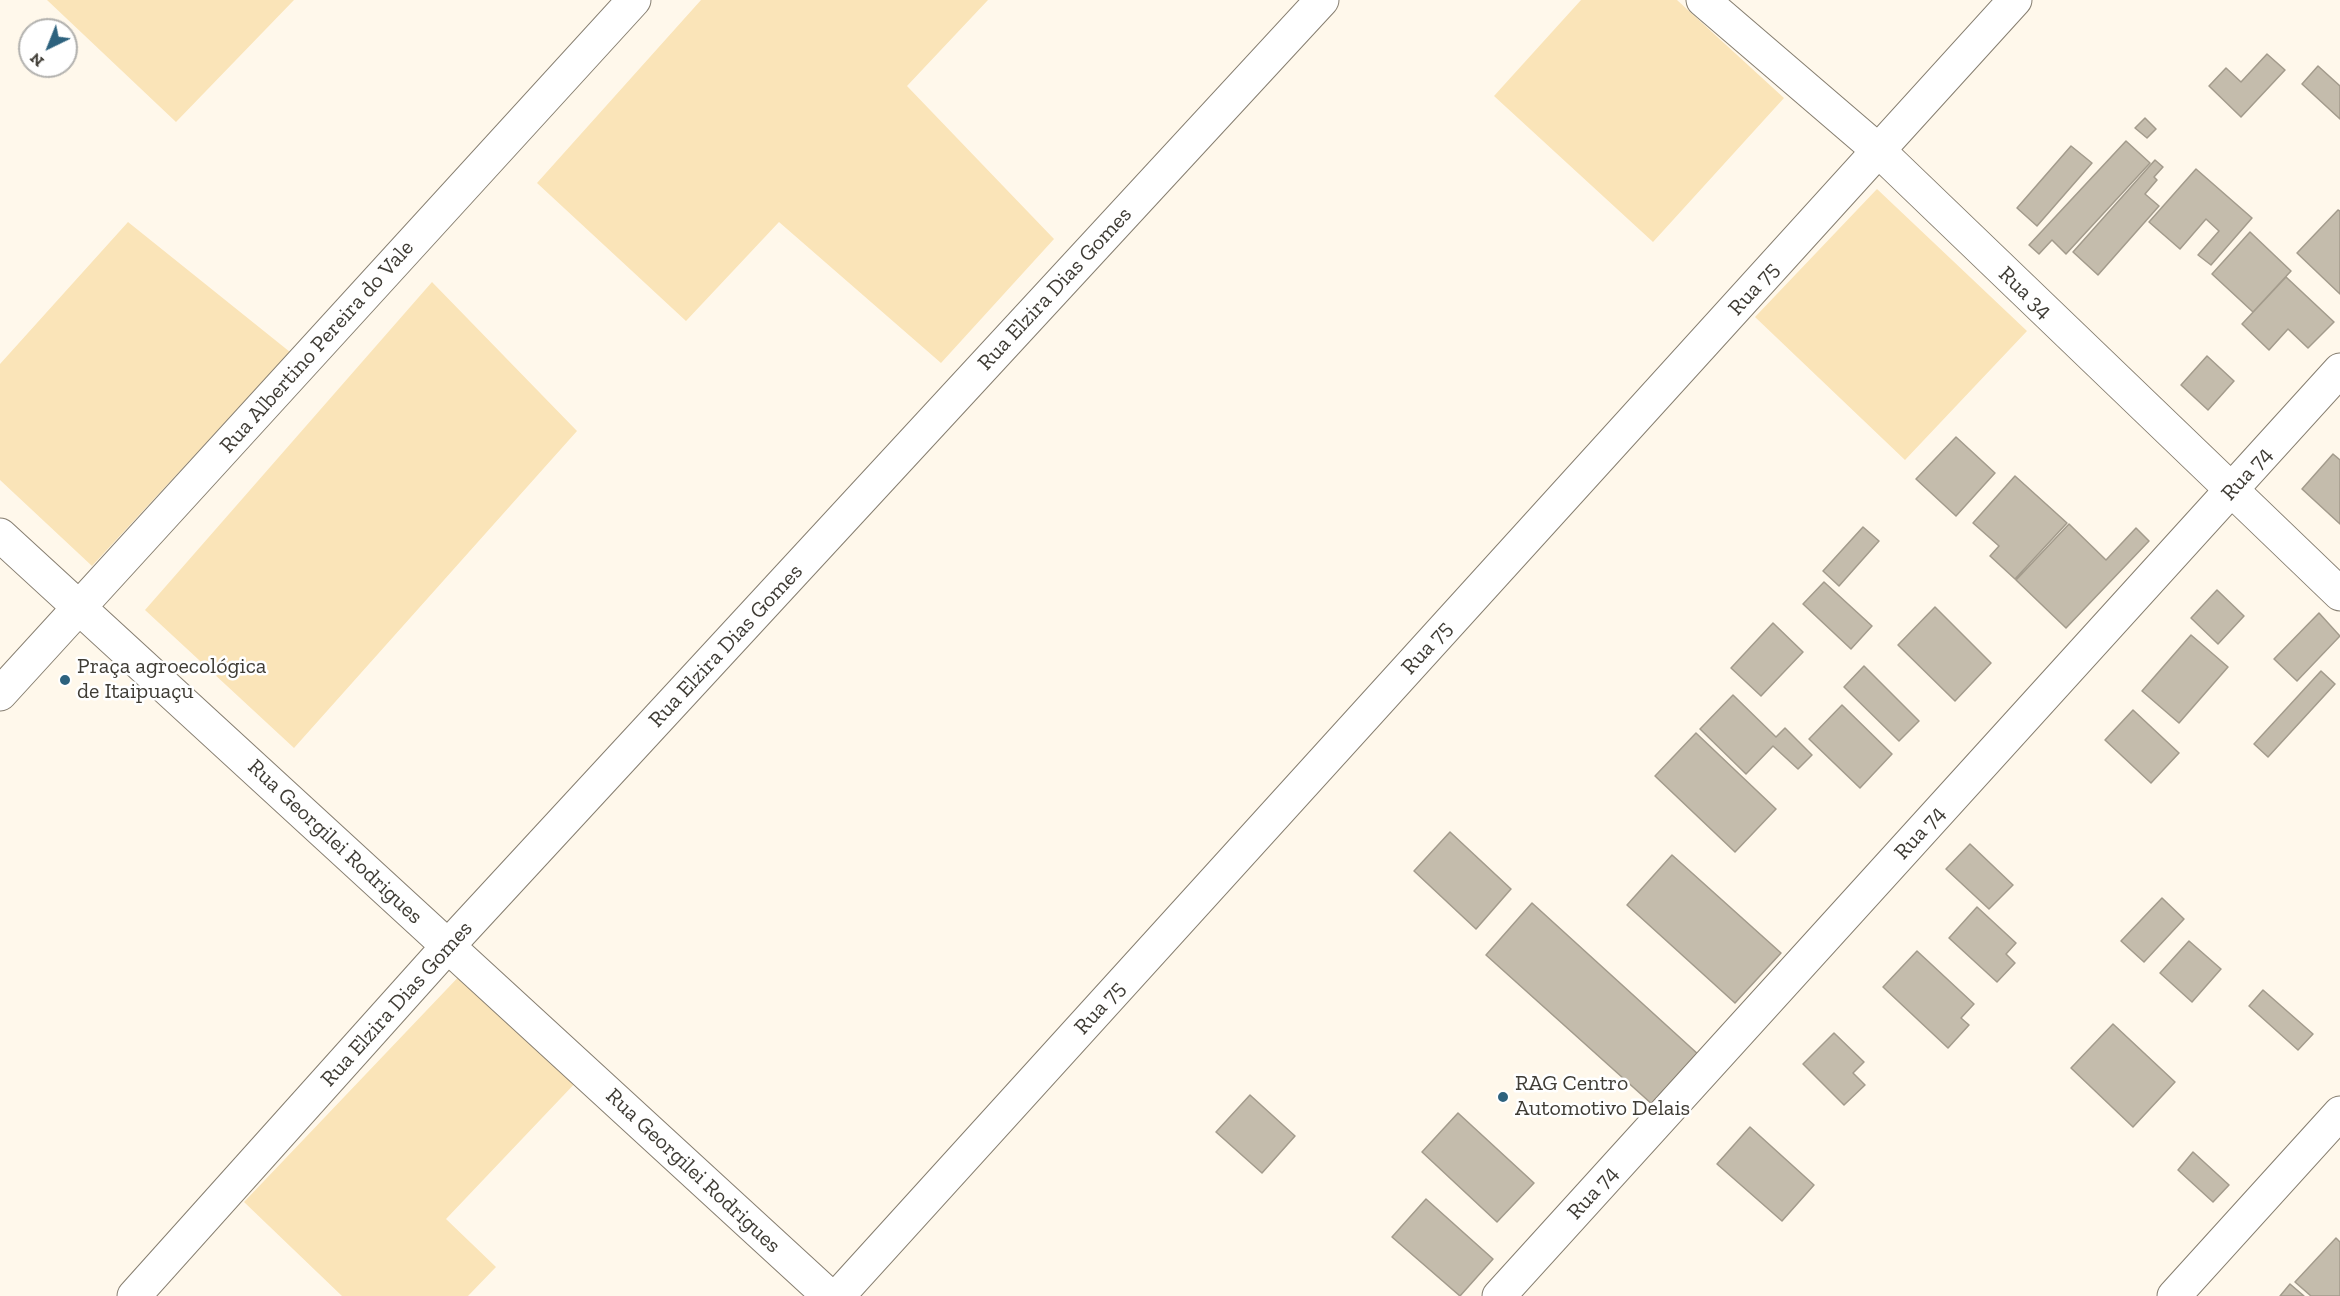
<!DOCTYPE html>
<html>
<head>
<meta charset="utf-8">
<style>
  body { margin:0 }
  #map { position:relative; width:2340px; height:1296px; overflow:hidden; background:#fff8eb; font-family:"Zilla Slab",serif }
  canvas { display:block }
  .north { position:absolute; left:18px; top:18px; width:60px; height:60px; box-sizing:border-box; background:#fff; border:2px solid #b2b1ae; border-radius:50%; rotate:223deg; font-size:16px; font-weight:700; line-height:24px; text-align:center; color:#3f3c35 }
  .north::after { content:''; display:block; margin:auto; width:21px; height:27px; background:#2d627e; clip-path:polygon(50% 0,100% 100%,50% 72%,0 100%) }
</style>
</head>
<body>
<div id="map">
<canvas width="2340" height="1296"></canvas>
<div class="north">N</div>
</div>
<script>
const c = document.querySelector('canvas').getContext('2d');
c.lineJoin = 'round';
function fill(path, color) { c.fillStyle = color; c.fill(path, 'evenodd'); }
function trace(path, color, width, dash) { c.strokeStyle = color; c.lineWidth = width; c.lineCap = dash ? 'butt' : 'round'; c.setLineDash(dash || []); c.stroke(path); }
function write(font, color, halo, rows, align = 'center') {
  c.font = font + ' "Zilla Slab",serif'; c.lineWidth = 5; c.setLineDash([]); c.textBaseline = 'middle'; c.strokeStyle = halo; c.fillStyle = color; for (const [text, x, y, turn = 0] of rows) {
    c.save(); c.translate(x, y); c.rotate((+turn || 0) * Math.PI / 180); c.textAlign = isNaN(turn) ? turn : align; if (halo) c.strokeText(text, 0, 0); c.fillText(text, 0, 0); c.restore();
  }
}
fill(new Path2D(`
  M 47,0 L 294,0 L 176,122 Z
  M 701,0 L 988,0 L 907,86 L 1054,239 L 941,363 L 779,222 L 686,321 L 537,183 Z
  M 1581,0 L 1677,0 L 1784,98 L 1653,242 L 1494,96 Z
  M 1877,189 L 2027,331 L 1905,460 L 1755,317 Z
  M 128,222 L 290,352 L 92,566 L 0,480 L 0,364 Z
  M 432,282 L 577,431 L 294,748 L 145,610 Z
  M 466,969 L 580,1078 L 446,1219 L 496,1267 L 468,1296 L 342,1296 L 244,1202 Z`), '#fae4b8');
const building = new Path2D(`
  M 2267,54 L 2285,70 L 2241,117 L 2209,86 L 2226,68 L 2241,82 Z
  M 2318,66 L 2340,86 L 2340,119 L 2302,84 Z
  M 2145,118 L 2156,129 L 2147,138 L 2135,128 Z
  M 2126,141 L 2150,163 L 2066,254 L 2052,240 L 2039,254 L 2029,245 Z
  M 2071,146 L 2092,163 L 2037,226 L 2017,208 Z
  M 2155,160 L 2163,167 L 2154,177 L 2157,180 L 2145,194 L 2159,206 L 2098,275 L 2073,252 Z
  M 2196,169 L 2252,218 L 2211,265 L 2198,255 L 2219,231 L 2206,219 L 2180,249 L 2149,222 Z
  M 2338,210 L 2340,211 L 2340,294 L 2297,253 Z
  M 2250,232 L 2291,271 L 2253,312 L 2212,274 Z
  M 2286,277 L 2334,322 L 2308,348 L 2288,329 L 2269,350 L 2242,324 Z
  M 2207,356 L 2234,381 L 2208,410 L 2181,385 Z
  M 1956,437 L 1995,473 L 1956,516 L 1916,479 Z
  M 2333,454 L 2340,460 L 2340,524 L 2302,489 Z
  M 2015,476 L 2067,523 L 2015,579 L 1990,556 L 1999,546 L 1973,523 Z
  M 2069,524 L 2106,560 L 2136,528 L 2149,541 L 2066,628 L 2016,580 Z
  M 1863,527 L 1879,541 L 1839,586 L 1823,571 Z
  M 1824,582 L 1872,626 L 1851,649 L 1803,604 Z
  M 2217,590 L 2244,616 L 2218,644 L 2191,618 Z
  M 1935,607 L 1991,663 L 1955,701 L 1898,645 Z
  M 2319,613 L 2340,636 L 2297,681 L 2274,659 Z
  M 1773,623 L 1803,652 L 1761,696 L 1731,668 Z
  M 2191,635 L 2228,667 L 2179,723 L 2142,691 Z
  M 1864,666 L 1919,721 L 1899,741 L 1844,687 Z
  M 2321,671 L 2335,684 L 2268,757 L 2254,744 Z
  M 1733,695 L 1776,737 L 1785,728 L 1812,755 L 1798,769 L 1773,746 L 1746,774 L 1700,729 Z
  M 1842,705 L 1892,754 L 1860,788 L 1809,739 Z
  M 2133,710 L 2179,753 L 2151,783 L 2105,740 Z
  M 1696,733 L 1776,809 L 1735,852 L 1655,776 Z
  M 1450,832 L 1511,889 L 1476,929 L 1414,871 Z
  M 1970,844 L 2013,885 L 1989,909 L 1946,869 Z
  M 1672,855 L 1781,953 L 1735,1003 L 1627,905 Z
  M 2162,898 L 2184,919 L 2144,962 L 2121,941 Z
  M 1532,903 L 1699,1055 L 1653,1105 L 1486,955 Z
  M 1977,907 L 2016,943 L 2006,954 L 2015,963 L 1997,982 L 1949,938 Z
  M 2189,941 L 2221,969 L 2192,1002 L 2160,973 Z
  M 1917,951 L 1974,1004 L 1961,1018 L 1969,1025 L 1948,1048 L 1883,987 Z
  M 2263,990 L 2313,1034 L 2298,1050 L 2249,1006 Z
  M 2113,1024 L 2175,1082 L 2133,1127 L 2071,1068 Z
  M 1834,1033 L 1864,1062 L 1853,1073 L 1865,1085 L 1844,1105 L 1803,1064 Z
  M 1250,1095 L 1295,1136 L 1262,1173 L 1216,1132 Z
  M 1458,1113 L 1534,1183 L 1497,1222 L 1422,1152 Z
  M 1750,1127 L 1814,1185 L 1782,1221 L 1717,1164 Z
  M 2193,1152 L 2229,1185 L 2213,1202 L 2178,1170 Z
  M 1426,1199 L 1493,1259 L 1460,1296 L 1392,1237 Z
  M 2336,1238 L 2340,1242 L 2340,1296 L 2311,1296 L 2295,1282 Z
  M 2290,1284 L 2304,1296 L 2280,1296 Z`);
fill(building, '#c4bcac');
trace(building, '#a39b8c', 1.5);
const street = new Path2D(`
  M 0,535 L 829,1296
  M 0,694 L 634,0
  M 134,1296 L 448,946 L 1322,0
  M 838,1296 L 2015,0
  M 1499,1296 L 2340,370
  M 2174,1296 L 2340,1113`);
const secondary = new Path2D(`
  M 1703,0 L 1879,151 L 2340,594`);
trace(street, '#867e70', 35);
trace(secondary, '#867e70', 35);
trace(street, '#fff', 33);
trace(secondary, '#fff', 33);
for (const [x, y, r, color] of [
  [65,680,6,"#2d627e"],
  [1503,1097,6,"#2d627e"]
]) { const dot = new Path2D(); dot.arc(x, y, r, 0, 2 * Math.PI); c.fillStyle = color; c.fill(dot); trace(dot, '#fff', 2); }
write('22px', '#3f3c35', '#fff', [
  ["Rua Elzira Dias Gomes",1055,289,-47],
  ["Rua 75",1754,289,-48],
  ["Rua 34",2025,293,44],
  ["Rua Albertino Pereira do Vale",317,347,-48],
  ["Rua 74",2247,474,-48],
  ["Rua Elzira Dias Gomes",726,646,-47],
  ["Rua 75",1427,648,-48],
  ["Rua 74",1920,833,-48],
  ["Rua Georgilei Rodrigues",335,842,43],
  ["Rua Elzira Dias Gomes",397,1004,-48],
  ["Rua 75",1100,1008,-48],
  ["Rua Georgilei Rodrigues",693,1171,43],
  ["Rua 74",1593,1193,-48]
]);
write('22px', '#3f3c35', '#fff', [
  ["Praça agroecológica",77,667],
  ["de Itaipuaçu",77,692],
  ["RAG Centro",1515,1084],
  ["Automotivo Delais",1515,1109]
], 'left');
</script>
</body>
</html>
